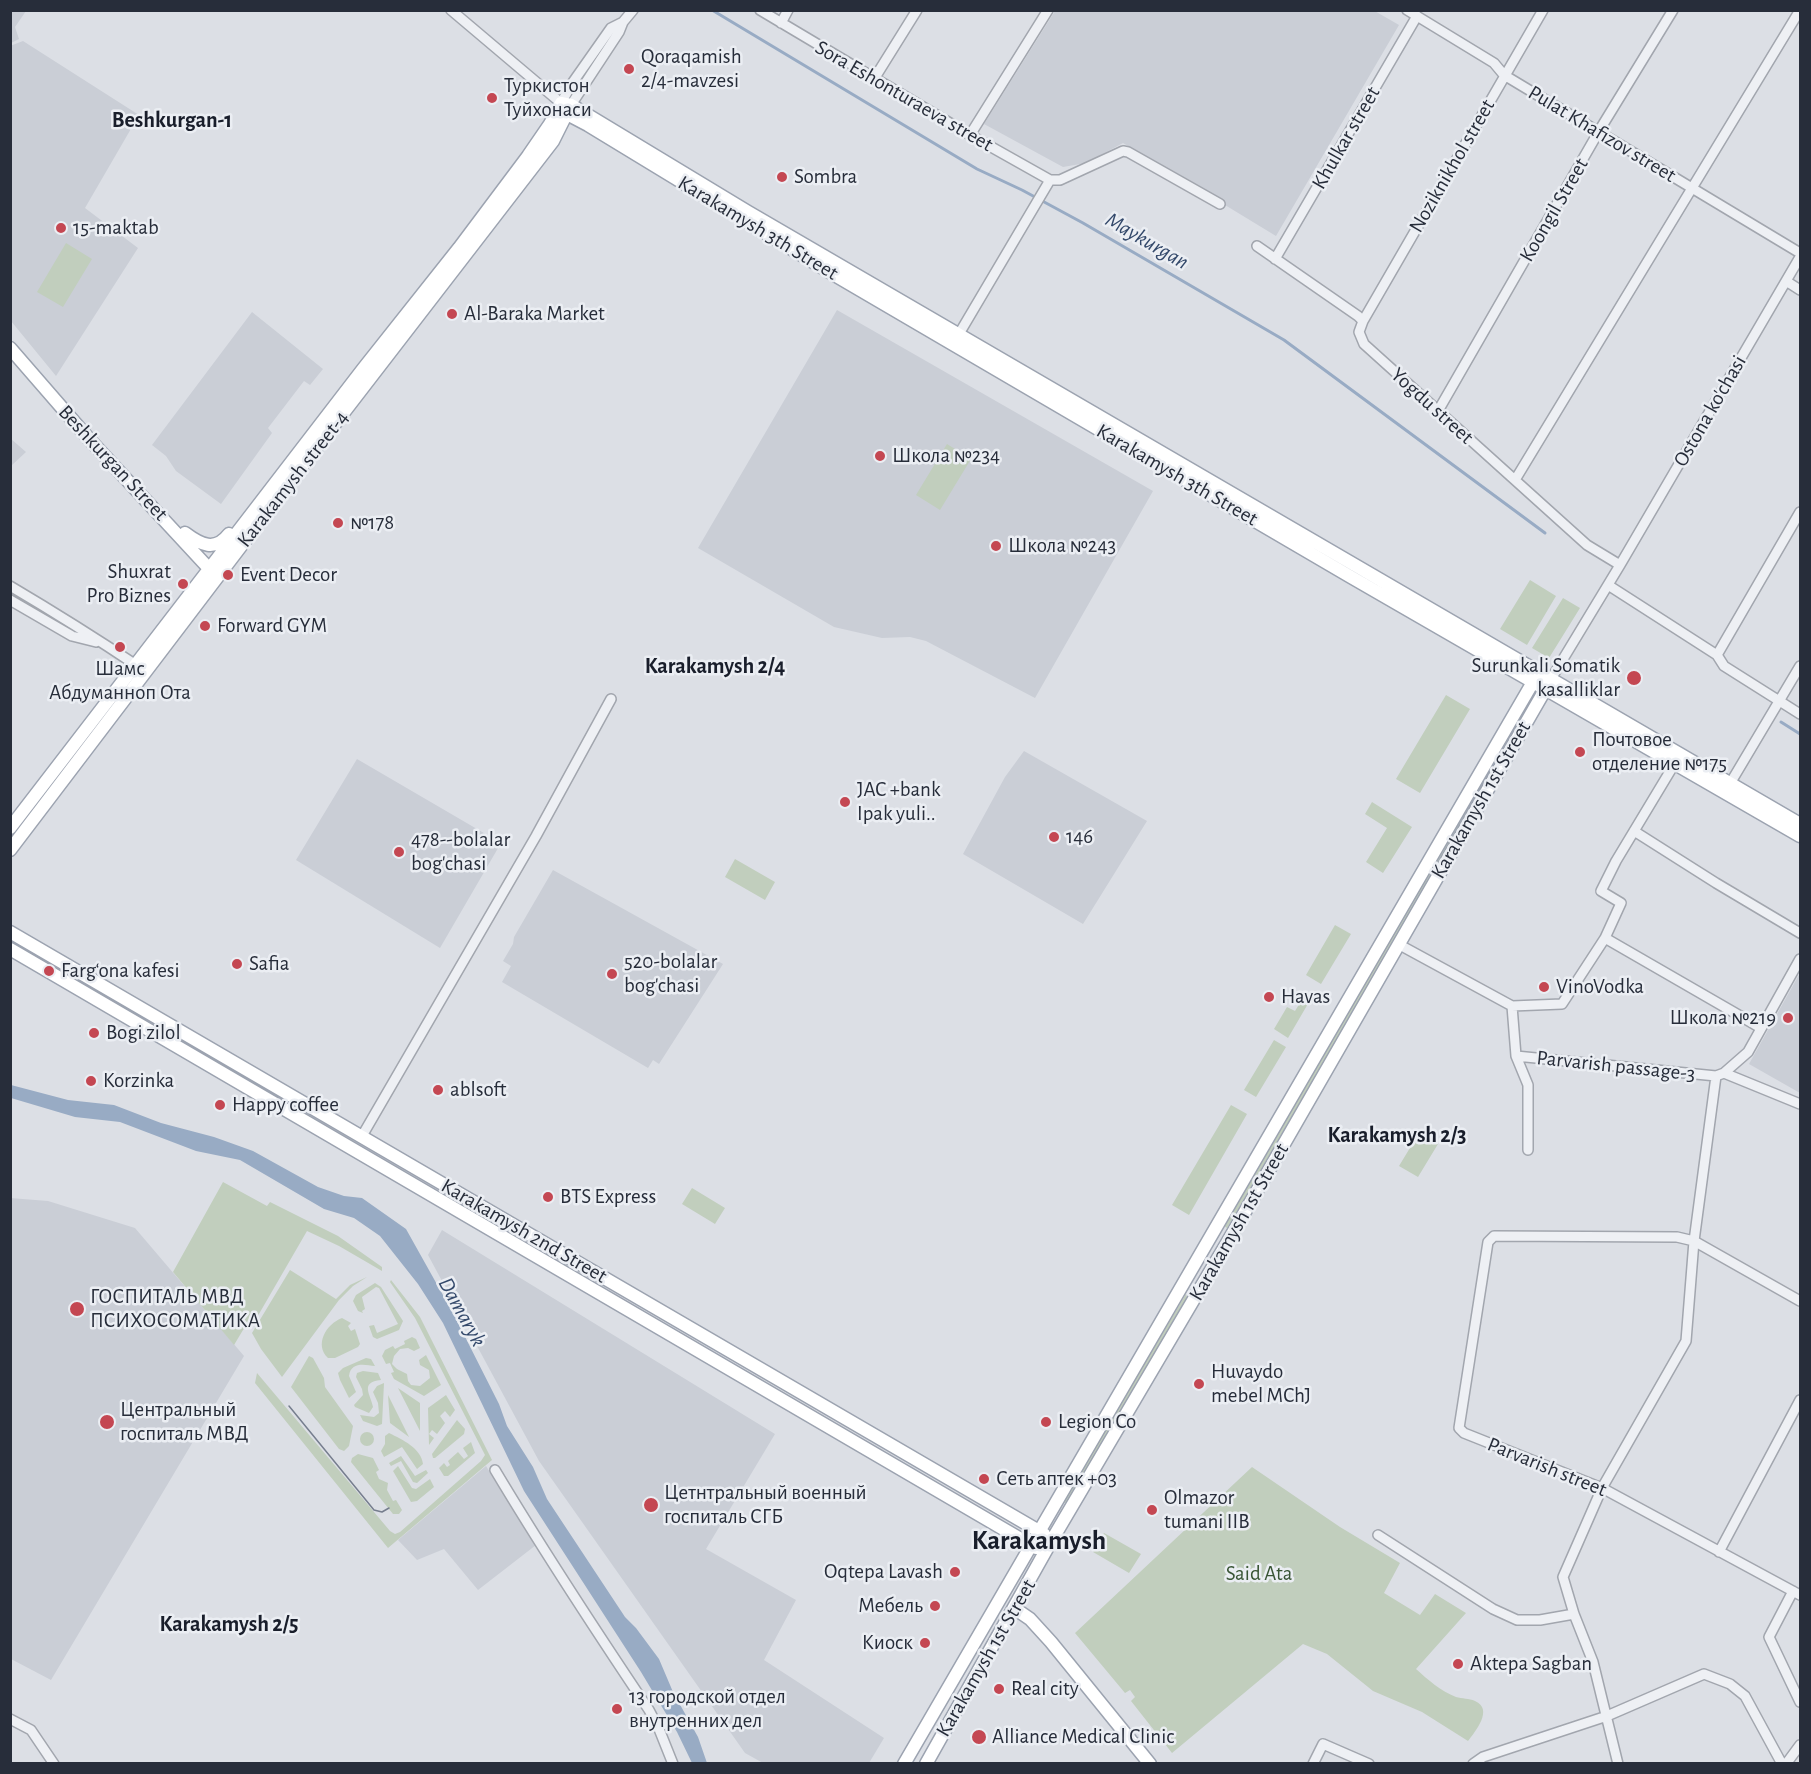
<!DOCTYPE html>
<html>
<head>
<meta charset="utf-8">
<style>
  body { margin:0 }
  #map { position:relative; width:1811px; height:1774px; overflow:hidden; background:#dcdfe5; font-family:"Alegreya Sans",sans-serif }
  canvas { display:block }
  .frame { position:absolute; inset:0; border:12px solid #272d3a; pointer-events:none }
</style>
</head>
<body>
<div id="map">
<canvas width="1811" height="1774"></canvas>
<div class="frame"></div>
</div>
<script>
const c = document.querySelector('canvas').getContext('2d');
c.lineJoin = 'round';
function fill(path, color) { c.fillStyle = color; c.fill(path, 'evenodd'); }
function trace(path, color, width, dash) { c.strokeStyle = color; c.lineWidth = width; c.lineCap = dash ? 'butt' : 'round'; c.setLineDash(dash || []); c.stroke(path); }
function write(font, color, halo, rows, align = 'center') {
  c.font = font + ' "Alegreya Sans",sans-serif'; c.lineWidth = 5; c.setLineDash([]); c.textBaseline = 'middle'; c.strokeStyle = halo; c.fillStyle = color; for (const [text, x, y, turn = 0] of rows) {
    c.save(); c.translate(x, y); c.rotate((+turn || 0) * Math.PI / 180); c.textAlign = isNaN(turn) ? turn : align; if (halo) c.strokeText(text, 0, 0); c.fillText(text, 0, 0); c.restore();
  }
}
fill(new Path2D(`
  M 11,10 L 26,11 L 15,27 L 19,39 L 11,43 Z
  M 1373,10 L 1399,25 L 1276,236 L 1123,143 L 1086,163 L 1063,167 L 984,124 L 1055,11 Z
  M 23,41 L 139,115 L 85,208 L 138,248 L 56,376 L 11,321 L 10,46 Z
  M 837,310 L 1153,491 L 1035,698 L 926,641 L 910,637 L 882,638 L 834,627 L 698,548 Z
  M 252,312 L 323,369 L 310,385 L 304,381 L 268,428 L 272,433 L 221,504 L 176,471 L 166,456 L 152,445 Z
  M 10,438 L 26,452 L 11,466 L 10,466 Z
  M 1024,751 L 1147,821 L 1083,924 L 963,854 L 1005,777 Z
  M 357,759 L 501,843 L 440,948 L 296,860 Z
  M 553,870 L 723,964 L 659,1064 L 653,1060 L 648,1068 L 502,982 L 511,966 L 503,961 L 513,944 L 514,937 Z
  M 1800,973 L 1800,1093 L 1749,1064 Z
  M 10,1198 L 48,1201 L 135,1228 L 244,1356 L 51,1680 L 11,1659 Z
  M 442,1230 L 775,1434 L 706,1549 L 796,1600 L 764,1660 L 884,1738 L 869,1763 L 763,1763 L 745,1753 L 539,1461 L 428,1255 Z
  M 486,1466 L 536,1545 L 478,1590 L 444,1549 L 417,1560 L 398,1540 Z`), '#caced6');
fill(new Path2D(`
  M 66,243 L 92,259 L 63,307 L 37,292 Z
  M 947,444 L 971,459 L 940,510 L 916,495 Z
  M 1530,580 L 1556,596 L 1527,645 L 1500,629 Z
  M 1563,598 L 1580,608 L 1549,658 L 1532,648 Z
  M 1446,695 L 1470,709 L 1420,793 L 1396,779 Z
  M 1529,699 L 1533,701 L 1227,1228 L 1224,1226 Z
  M 1372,802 L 1412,827 L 1383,873 L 1366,862 L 1387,828 L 1365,814 Z
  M 735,859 L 775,882 L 765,900 L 725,877 Z
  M 1335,925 L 1351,934 L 1321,984 L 1306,975 Z
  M 1303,998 L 1309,1002 L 1288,1038 L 1274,1029 L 1287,1007 L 1295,1011 Z
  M 1274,1040 L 1286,1047 L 1256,1097 L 1244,1090 Z
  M 1231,1105 L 1247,1114 L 1189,1215 L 1172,1205 Z
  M 1419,1133 L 1438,1144 L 1418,1177 L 1399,1166 Z
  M 223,1182 L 267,1206 L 270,1202 L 338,1236 L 382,1267 L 382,1271 L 339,1246 L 307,1231 L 252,1326 L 246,1325 L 234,1345 L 173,1272 Z
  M 692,1188 L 725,1208 L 715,1224 L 682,1204 Z
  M 290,1270 L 336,1299 L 350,1285 L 367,1277 L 353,1286 L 339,1300 L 282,1377 L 261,1349 L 252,1333 Z
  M 391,1280 L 420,1317 L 492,1460 L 388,1548 L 255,1383 L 257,1373 L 390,1531 L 395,1534 L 400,1532 L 481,1461 L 485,1455 L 415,1318 L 390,1282 Z
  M 375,1283 L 381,1287 L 403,1321 L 399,1330 L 377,1339 L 373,1337 L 369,1326 L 374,1325 L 377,1333 L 398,1324 L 379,1288 L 376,1287 L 362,1297 L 365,1309 L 362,1311 L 363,1313 L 358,1311 L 353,1301 L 356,1295 Z
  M 1186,1294 L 1187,1298 L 1067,1502 L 1061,1504 Z
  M 342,1318 L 351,1323 L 348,1326 L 351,1331 L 355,1329 L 360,1344 L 358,1347 L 335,1358 L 328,1358 C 314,1345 326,1324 342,1318 Z
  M 412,1337 L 416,1339 L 420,1348 L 414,1351 L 408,1348 L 400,1349 L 394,1356 L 392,1364 L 397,1369 L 407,1374 L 408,1381 L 411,1385 L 420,1386 L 430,1378 L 429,1370 L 420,1365 L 419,1360 L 426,1355 L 441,1385 L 424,1396 L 394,1379 L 391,1373 L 394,1372 L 390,1363 L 386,1364 L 382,1356 L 385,1350 L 393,1346 L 395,1349 L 405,1344 L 404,1341 Z
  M 309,1356 L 313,1358 L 324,1378 L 325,1387 L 353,1426 L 349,1446 L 344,1451 L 339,1449 L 291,1387 Z
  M 366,1358 L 371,1359 L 375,1366 C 365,1365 351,1361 349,1376 L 356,1392 L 349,1398 L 340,1380 L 338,1373 L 343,1368 Z
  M 363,1371 L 378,1373 L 381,1380 C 359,1382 371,1395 373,1407 L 369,1413 L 355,1407 L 354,1405 L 363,1395 L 362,1389 L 356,1377 L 357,1373 Z
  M 384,1383 L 382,1424 L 377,1426 L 363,1421 L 360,1415 L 374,1417 L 379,1413 L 378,1403 L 373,1392 L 377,1386 Z
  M 398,1388 L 420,1403 L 420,1431 Z
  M 388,1395 L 409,1437 L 390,1423 Z
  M 446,1395 L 455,1410 L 450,1417 L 445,1411 L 440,1416 L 445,1423 L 437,1434 L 432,1430 L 429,1434 L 434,1438 L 429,1445 L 428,1408 Z
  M 457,1420 L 465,1429 L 464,1434 L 435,1458 L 433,1458 L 432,1454 Z
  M360 1439a7 7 0 1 1 14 0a7 7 0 1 1-14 0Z
  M 389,1433 C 403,1440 421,1448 423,1464 L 417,1469 L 402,1447 L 384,1457 L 381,1451 L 385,1444 L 385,1436 Z
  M 471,1442 L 475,1453 L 448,1476 L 444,1476 L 439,1468 L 444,1463 L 447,1467 L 450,1465 L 448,1461 L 458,1452 L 464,1459 L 468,1456 L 463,1448 Z
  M 358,1454 L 373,1458 L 379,1470 L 376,1472 L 379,1479 L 388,1483 L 387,1490 L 393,1501 L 396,1500 L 402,1510 L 399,1514 L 393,1514 L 351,1462 L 352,1458 Z
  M 401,1456 L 415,1476 L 426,1470 L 428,1473 L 417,1483 L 413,1482 L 401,1461 L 391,1466 L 389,1463 Z
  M 398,1466 L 412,1488 L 416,1489 L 430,1479 L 434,1487 L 417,1501 L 411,1502 L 393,1471 Z
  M 1252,1467 L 1340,1527 L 1400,1563 L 1384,1593 L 1420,1615 L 1435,1594 L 1466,1613 L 1416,1669 C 1428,1680 1441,1691 1456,1697 C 1462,1699 1469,1698 1475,1701 C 1494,1709 1475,1732 1468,1741 L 1422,1712 L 1373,1691 L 1327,1654 L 1303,1644 L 1172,1753 L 1131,1701 L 1135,1697 L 1130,1690 L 1125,1693 L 1075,1633 Z
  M 1104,1533 L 1141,1554 L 1129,1573 L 1093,1552 Z`), '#c1cebd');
fill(new Path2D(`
  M 11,1085 L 68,1100 L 114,1105 L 161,1123 L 214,1137 L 253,1151 L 318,1187 L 344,1196 L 362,1198 L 406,1229 L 453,1313 L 499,1404 L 507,1426 L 533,1467 L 547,1499 L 625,1617 L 636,1628 L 659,1659 L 673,1692 L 698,1737 L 707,1763 L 692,1763 L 677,1732 L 641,1672 L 524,1491 L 443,1323 L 418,1284 L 380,1236 L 354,1218 L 324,1209 L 240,1160 L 196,1151 L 120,1122 L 75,1117 L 11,1098 Z`), '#98abc4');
trace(new Path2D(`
  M 712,10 L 977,169 L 1022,190 L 1083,223 L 1284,340 L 1545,533
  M 1781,722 L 1800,734`), '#98abc4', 3);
const minor = new Path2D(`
  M 451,10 L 561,103 L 573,82 L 611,28 L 623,22
  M 760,10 L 970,135 L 1050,180 L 1060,180 L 1123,151 L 1128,152 L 1220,204
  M 1407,10 L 1494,63 L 1504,75 L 1800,253
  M 781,23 L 788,10
  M 874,79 L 917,10
  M 571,105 L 619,32 L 623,22 L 633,10
  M 970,135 L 1048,10
  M 1257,246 L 1358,316 L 1363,321 L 1359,332 L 1364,344 L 1587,545 L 1620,565
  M 1275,259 L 1417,16
  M 1786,281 L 1800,290
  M 1363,321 L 1543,10
  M 956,339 L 1050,180
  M 1438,411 L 1599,131 L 1673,10
  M 1515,480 L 1800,10
  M 1608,585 L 1717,655 L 1724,666 L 1800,714
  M 10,586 C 54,612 97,639 139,667
  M 10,600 L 72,636 L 96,642
  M 1717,655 L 1800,512
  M 1551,679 L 1620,565 L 1800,257
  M 1675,763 L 1616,861 L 1601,891 L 1621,903 L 1605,938 L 1761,1028
  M 1728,787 L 1800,666
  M 1634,831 L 1716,883 L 1800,933
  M 1398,944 L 1512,1006
  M 1512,1006 L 1516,1056 L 1528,1085 L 1528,1150
  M 1512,1006 L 1562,1004 L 1605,938
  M 1516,1056 L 1716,1076 L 1724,1073 L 1748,1052 L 1800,959
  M 1724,1073 L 1800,1104
  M 362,1136 L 536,836 L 611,699
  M 1800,1301 L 1694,1241 L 1677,1237 L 1494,1236 L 1488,1242 L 1459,1428 L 1464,1433 L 1602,1488 L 1800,1595
  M 495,1470 C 544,1552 596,1631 649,1710 L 659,1729 L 673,1764
  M 1378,1535 L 1493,1609 L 1517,1620 L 1540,1620 L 1574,1614
  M 1719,1552 L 1800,1400
  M 1793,1591 L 1769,1637 L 1800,1702
  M 10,1719 L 31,1730 L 54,1764
  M 1313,1764 L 1323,1744 L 1369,1764
  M 1473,1764 L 1483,1757 L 1607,1716 L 1704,1674 L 1730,1684 L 1745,1696 L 1782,1764
  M 1618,1764 L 1593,1662 L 1574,1614 L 1563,1577 L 1602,1488 L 1686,1341 L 1694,1241 L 1716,1076
  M 1786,1764 L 1800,1745`);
const major = new Path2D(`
  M 561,103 L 567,114 L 588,125 L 833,274 L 1351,577 L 1800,836
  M 561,103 L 571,105 L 748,212 L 1800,824
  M 10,348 L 89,439 L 214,574
  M 185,533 C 201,545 215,552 229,534
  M 10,828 L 363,369 L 459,248 L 528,156 L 550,124 L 561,103
  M 10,850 L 260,521 L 553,141 L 569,109
  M 10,932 L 1044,1534
  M 10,949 L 1036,1548
  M 1014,1608 L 1030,1619 L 1051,1642 L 1150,1764
  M 904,1764 L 1533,682
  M 926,1764 L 1049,1545 L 1227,1243 L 1549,683`);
trace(minor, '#a2a6ae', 12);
trace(major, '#9ca3b0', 15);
trace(minor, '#eef0f4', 9);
trace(major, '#fff', 12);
trace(new Path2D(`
  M 289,1406 L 374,1510 L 382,1512 L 389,1508`), '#767e8e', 1.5);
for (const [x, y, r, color] of [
  [629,69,6,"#c44752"],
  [492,98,6,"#c44752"],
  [782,177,6,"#c44752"],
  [61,228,6,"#c44752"],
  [452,314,6,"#c44752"],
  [880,456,6,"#c44752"],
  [338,523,6,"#c44752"],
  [996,546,6,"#c44752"],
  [228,575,6,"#c44752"],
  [183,584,6,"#c44752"],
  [205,626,6,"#c44752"],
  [120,647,6,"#c44752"],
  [1634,678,8,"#c44752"],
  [1580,752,6,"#c44752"],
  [845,802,6,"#c44752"],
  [1054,837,6,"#c44752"],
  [399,852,6,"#c44752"],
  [237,964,6,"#c44752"],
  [49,971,6,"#c44752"],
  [612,974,6,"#c44752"],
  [1544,987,6,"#c44752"],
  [1269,997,6,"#c44752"],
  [1788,1018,6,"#c44752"],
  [94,1033,6,"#c44752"],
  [91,1081,6,"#c44752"],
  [438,1090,6,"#c44752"],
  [220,1105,6,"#c44752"],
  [548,1197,6,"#c44752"],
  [77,1309,8,"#c44752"],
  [1199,1384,6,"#c44752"],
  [107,1422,8,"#c44752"],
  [1046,1422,6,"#c44752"],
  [984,1479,6,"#c44752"],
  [651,1505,8,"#c44752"],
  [1152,1510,6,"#c44752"],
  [955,1572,6,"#c44752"],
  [935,1606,6,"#c44752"],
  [925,1643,6,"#c44752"],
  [1458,1664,6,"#c44752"],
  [999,1689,6,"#c44752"],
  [617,1709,6,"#c44752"],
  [979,1737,8,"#c44752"]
]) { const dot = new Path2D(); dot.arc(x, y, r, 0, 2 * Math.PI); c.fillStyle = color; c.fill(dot); trace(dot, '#ebeef3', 2); }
write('21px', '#272d3a', '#ebeef3', [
  ["Qoraqamish",641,57],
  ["2/4-mavzesi",641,81],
  ["Туркистон",504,86],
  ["Туйхонаси",504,110],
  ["Sombra",794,177],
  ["15-maktab",73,228],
  ["Al-Baraka Market",464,314],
  ["Школа №234",892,456],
  ["№178",350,523],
  ["Школа №243",1008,546],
  ["Shuxrat",171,572,"right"],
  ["Pro Biznes",171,596,"right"],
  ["Event Decor",240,575],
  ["Forward GYM",217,626],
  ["Surunkali Somatik",1620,666,"right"],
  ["kasalliklar",1620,690,"right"],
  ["Шамс",120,669,"center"],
  ["Абдуманноп Ота",120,693,"center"],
  ["Почтовое",1592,740],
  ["отделение №175",1592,764],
  ["JAC +bank",857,790],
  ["Ipak yuli..",857,814],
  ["146",1066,837],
  ["478--bolalar",411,840],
  ["bog'chasi",411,864],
  ["520-bolalar",624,962],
  ["bog'chasi",624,986],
  ["Safia",249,964],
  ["Farg‘ona kafesi",61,971],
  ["VinoVodka",1556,987],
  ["Havas",1281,997],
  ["Школа №219",1776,1018,"right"],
  ["Bogi zilol",106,1033],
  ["Korzinka",103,1081],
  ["ablsoft",450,1090],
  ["Happy coffee",232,1105],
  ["BTS Express",560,1197],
  ["ГОСПИТАЛЬ МВД",90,1297],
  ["ПСИХОСОМАТИКА",90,1321],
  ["Huvaydo",1211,1372],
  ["mebel MChJ",1211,1396],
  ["Центральный",120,1410],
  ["госпиталь МВД",120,1434],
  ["Legion Co",1058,1422],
  ["Сеть аптек +03",996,1479],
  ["Цетнтральный военный",664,1493],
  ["госпиталь СГБ",664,1517],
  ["Olmazor",1164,1498],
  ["tumani IIB",1164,1522],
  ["Oqtepa Lavash",943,1572,"right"],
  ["Мебель",923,1606,"right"],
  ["Киоск",913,1643,"right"],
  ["Aktepa Sagban",1470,1664],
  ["Real city",1011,1689],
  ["13 городской отдел",629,1697],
  ["внутренних дел",629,1721],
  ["Alliance Medical Clinic",992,1737]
], 'left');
write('21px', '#272d3a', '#ebeef3', [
  ["Sora Eshonturaeva street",904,96,30],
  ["Pulat Khafizov street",1602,134,31],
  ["Khulkar street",1346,138,-60],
  ["Noziknikhol street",1452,166,-60],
  ["Koongil Street",1554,210,-60],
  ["Karakamysh 3th Street",758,228,31],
  ["Yogdu street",1432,406,42],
  ["Ostona ko'chasi",1710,411,-60],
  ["Beshkurgan Street",113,463,47],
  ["Karakamysh 3th Street",1177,475,30],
  ["Karakamysh street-4",293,479,-52],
  ["Karakamysh 1st Street",1481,800,-60],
  ["Parvarish passage-3",1616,1066,6],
  ["Karakamysh 1st Street",1239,1222,-60],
  ["Karakamysh 2nd Street",524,1231,30],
  ["Parvarish street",1547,1467,22],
  ["Karakamysh 1st Street",986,1658,-60]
]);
write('21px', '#395535', '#ebeef3', [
  ["Said Ata",1259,1574]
]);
write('bold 22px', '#191e2b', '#ebeef3', [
  ["Beshkurgan-1",172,120],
  ["Karakamysh 2/4",715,666],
  ["Karakamysh 2/3",1397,1135],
  ["Karakamysh 2/5",229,1624]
]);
write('italic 22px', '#34496b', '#ebeef3', [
  ["Maykurgan",1147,241,30],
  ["Damaryk",462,1312,61]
]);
write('bold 27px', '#191e2b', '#ebeef3', [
  ["Karakamysh",1039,1541]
]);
</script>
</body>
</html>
